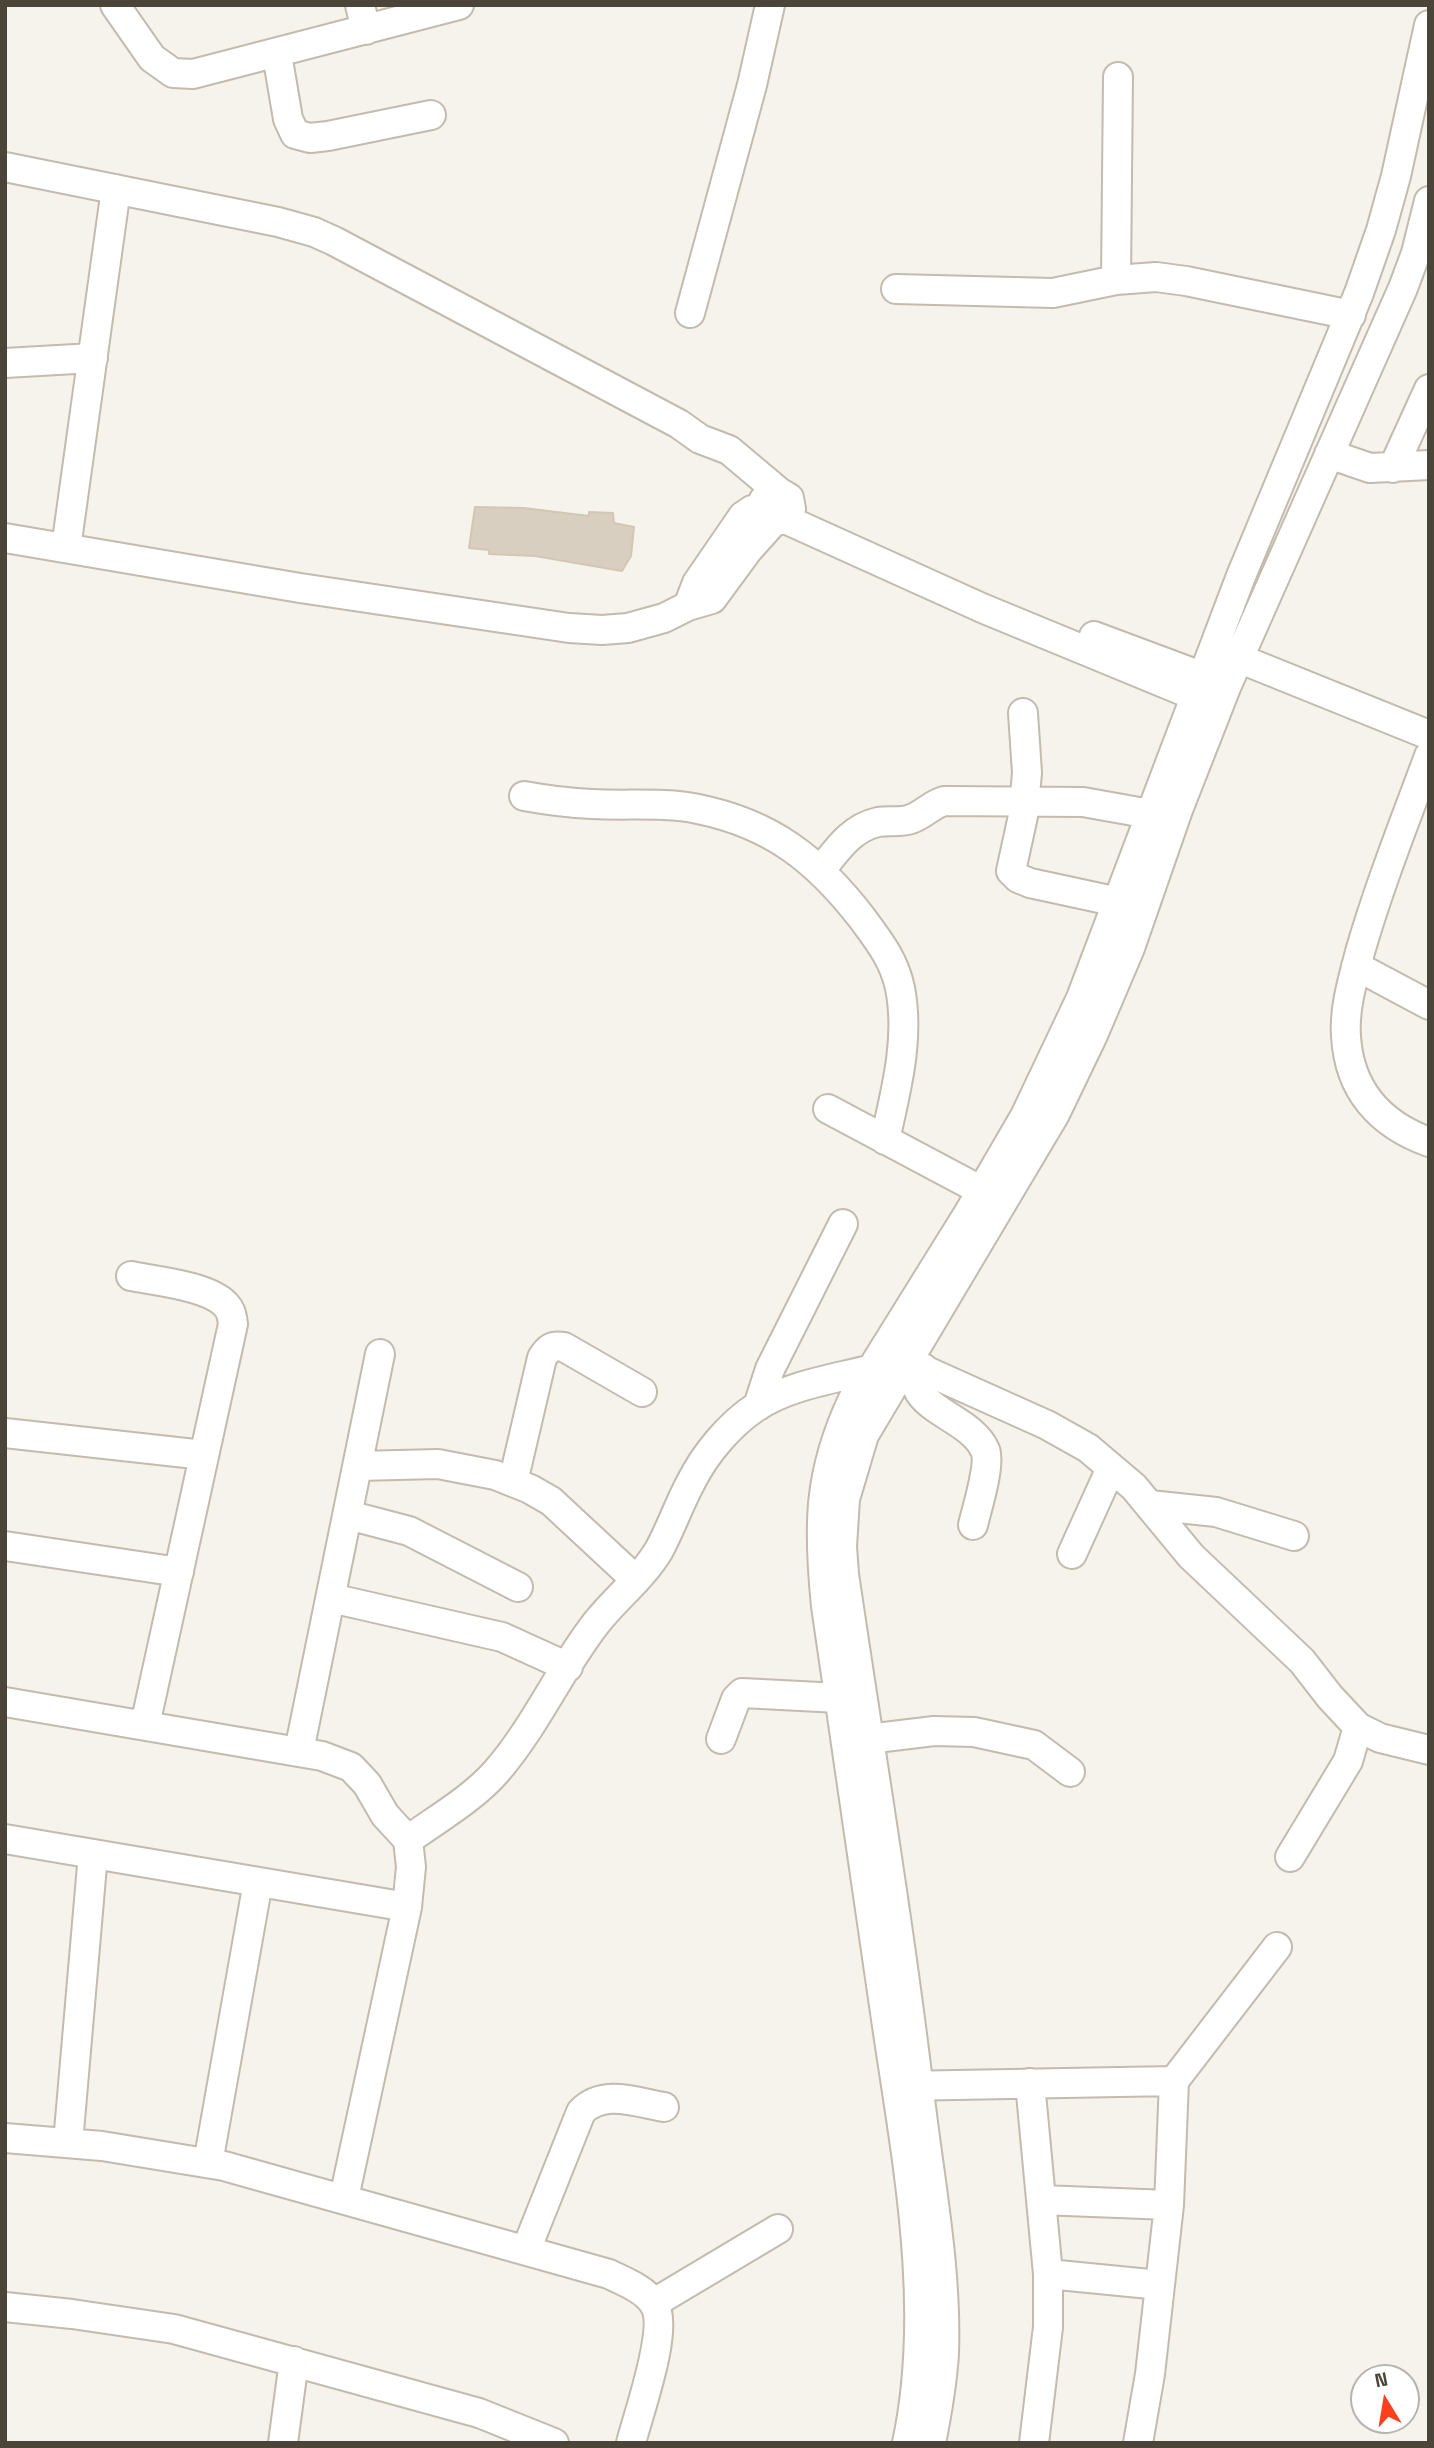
<!DOCTYPE html>
<html>
<head>
<meta charset="utf-8">
<style>
  body { margin:0 }
  #map { position:relative; width:1434px; height:2448px; overflow:hidden; background:#f6f3ec; font-family:"Space Grotesk",sans-serif }
  canvas { display:block }
  .frame { position:absolute; inset:0; border:7px solid #4b4439; pointer-events:none }
  .north { position:absolute; left:1350px; top:2364px; width:70px; height:70px; box-sizing:border-box; background:#fff; border:2px solid #b7b4b0; border-radius:50%; rotate:349deg; font-size:19px; font-weight:700; line-height:28px; text-align:center; color:#4b4439 }
  .north::after { content:''; display:block; margin:auto; width:24px; height:32px; background:#fc3f1d; clip-path:polygon(50% 0,100% 100%,50% 72%,0 100%) }
</style>
</head>
<body>
<div id="map">
<canvas width="1434" height="2448"></canvas>
<div class="frame"></div>
<div class="north">N</div>
</div>
<script>
const c = document.querySelector('canvas').getContext('2d');
c.lineJoin = 'round';
function fill(path, color) { c.fillStyle = color; c.fill(path, 'evenodd'); }
function trace(path, color, width, dash) { c.strokeStyle = color; c.lineWidth = width; c.lineCap = dash ? 'butt' : 'round'; c.setLineDash(dash || []); c.stroke(path); }
const building = new Path2D(`
  M 475,507 L 524,508 L 589,516 L 589,512 L 613,513 L 614,523 L 634,527 L 631,556 L 622,571 L 535,556 L 489,554 L 489,550 L 469,548 Z`);
fill(building, '#d8cfc1');
trace(building, '#d3c7b4', 2);
const minor = new Path2D(`
  M 115,5 L 152,58 L 173,73 L 193,74 L 459,5
  M 360,5 L 366,30
  M 277,54 L 288,119 L 295,134 L 310,138 L 328,136 L 431,115
  M 5,167 L 278,222 L 314,232 L 334,241 L 679,424 L 700,439 L 729,450 L 779,492
  M 1116,280 L 1118,77
  M 896,289 L 1053,293 L 1116,280 L 1156,277 L 1186,281 L 1351,315
  M 690,313 L 752,85 L 770,5
  M 5,363 L 93,358
  M 1329,454 L 1370,468 L 1429,465
  M 1393,468 L 1429,389
  M 785,519 L 791,509 L 789,498 L 779,492 C 752,494 759,528 785,519 L 982,608 L 1210,702
  M 5,538 L 300,588 L 569,628 L 602,630 L 628,628 L 664,618 L 688,606 L 712,599 L 748,550 L 774,521
  M 66,548 L 116,189
  M 688,606 L 697,583 L 743,516 L 752,510 L 762,508
  M 1094,636 L 1220,683
  M 1238,658 L 1429,735
  M 1023,713 L 1027,773 L 1023,816 L 1011,871 L 1018,878 L 1030,883 L 1118,902
  M 1429,756 C 1405,821 1379,886 1360,952 C 1353,979 1344,1008 1346,1036 C 1349,1090 1379,1124 1429,1142
  M 524,796 C 546,800 569,803 592,804 C 627,806 664,802 698,809 C 772,824 817,860 862,918 C 879,941 894,960 900,988 C 910,1039 896,1090 885,1140
  M 821,870 C 837,850 851,828 878,822 C 889,820 901,823 911,819 C 923,815 931,805 944,801 L 1083,802 L 1150,814
  M 1356,966 L 1429,1005
  M 828,1109 L 982,1191
  M 131,1276 C 156,1281 208,1286 225,1304 C 231,1310 232,1316 233,1324 L 145,1725
  M 891,1355 L 1047,1425 L 1088,1448 L 1134,1487 L 1191,1556 L 1302,1661 L 1330,1697 L 1358,1727 L 1380,1738 L 1429,1750
  M 923,1368 C 919,1375 914,1385 920,1393 C 934,1414 974,1424 985,1450 C 991,1464 977,1508 973,1525
  M 758,1406 L 770,1369 L 843,1224
  M 5,1433 L 204,1455
  M 358,1466 L 438,1464 L 495,1475 L 530,1489 L 551,1501 L 636,1580
  M 513,1482 L 542,1358 C 548,1348 552,1345 564,1347 L 642,1392
  M 1150,1505 L 1216,1512 L 1294,1536
  M 348,1515 L 409,1531 L 518,1587
  M 5,1546 L 179,1572
  M 1072,1554 L 1111,1468
  M 331,1598 L 502,1637 L 568,1667
  M 5,1702 L 322,1756 L 351,1767 L 367,1784 L 385,1815 L 408,1840 L 411,1867 L 407,1907 L 344,2198
  M 721,1739 L 736,1699 L 742,1693 L 839,1698
  M 868,1739 L 934,1731 L 974,1732 L 1034,1745 L 1070,1772
  M 299,1751 L 380,1354
  M 5,1839 L 407,1907
  M 408,1840 C 437,1819 472,1799 496,1772 C 536,1726 560,1669 597,1622 C 617,1597 643,1577 659,1550 C 671,1528 679,1504 691,1482 C 705,1454 729,1425 756,1407 C 789,1385 834,1379 872,1369
  M 1290,1857 L 1348,1761 L 1358,1727
  M 1030,2083 L 1048,2274 L 1048,2327 L 1034,2443
  M 901,2086 L 1174,2081 L 1277,1947
  M 5,2138 L 102,2146 L 224,2166 L 609,2274 C 623,2281 645,2289 654,2304 C 670,2328 638,2414 631,2443
  M 68,2143 L 93,1854
  M 208,2163 L 258,1882
  M 1041,2200 L 1169,2205
  M 526,2250 L 581,2112 C 603,2089 635,2102 664,2107
  M 1048,2274 L 1160,2285
  M 654,2303 L 778,2229
  M 5,2307 L 72,2314 L 174,2329 L 479,2413 L 554,2443
  M 283,2443 L 294,2361
  M 907,2443 C 936,2307 907,2162 887,2026 C 867,1886 846,1746 826,1606 C 818,1526 818,1473 853,1399 L 968,1214 L 1025,1116 L 1081,998 L 1241,576 L 1359,293 L 1381,230 L 1396,176 L 1429,25
  M 931,2443 C 937,2413 942,2384 944,2354 C 947,2272 931,2188 921,2107 C 900,1928 870,1751 844,1574 L 842,1547 L 845,1499 L 864,1435 L 1055,1114 L 1093,1035 L 1130,948 L 1178,810 L 1227,685 L 1403,288 L 1416,253 L 1429,201
  M 1138,2443 L 1150,2374 L 1169,2205 L 1174,2081`);
trace(minor, '#c2bbae', 32);
trace(minor, '#fff', 28);
</script>
</body>
</html>
